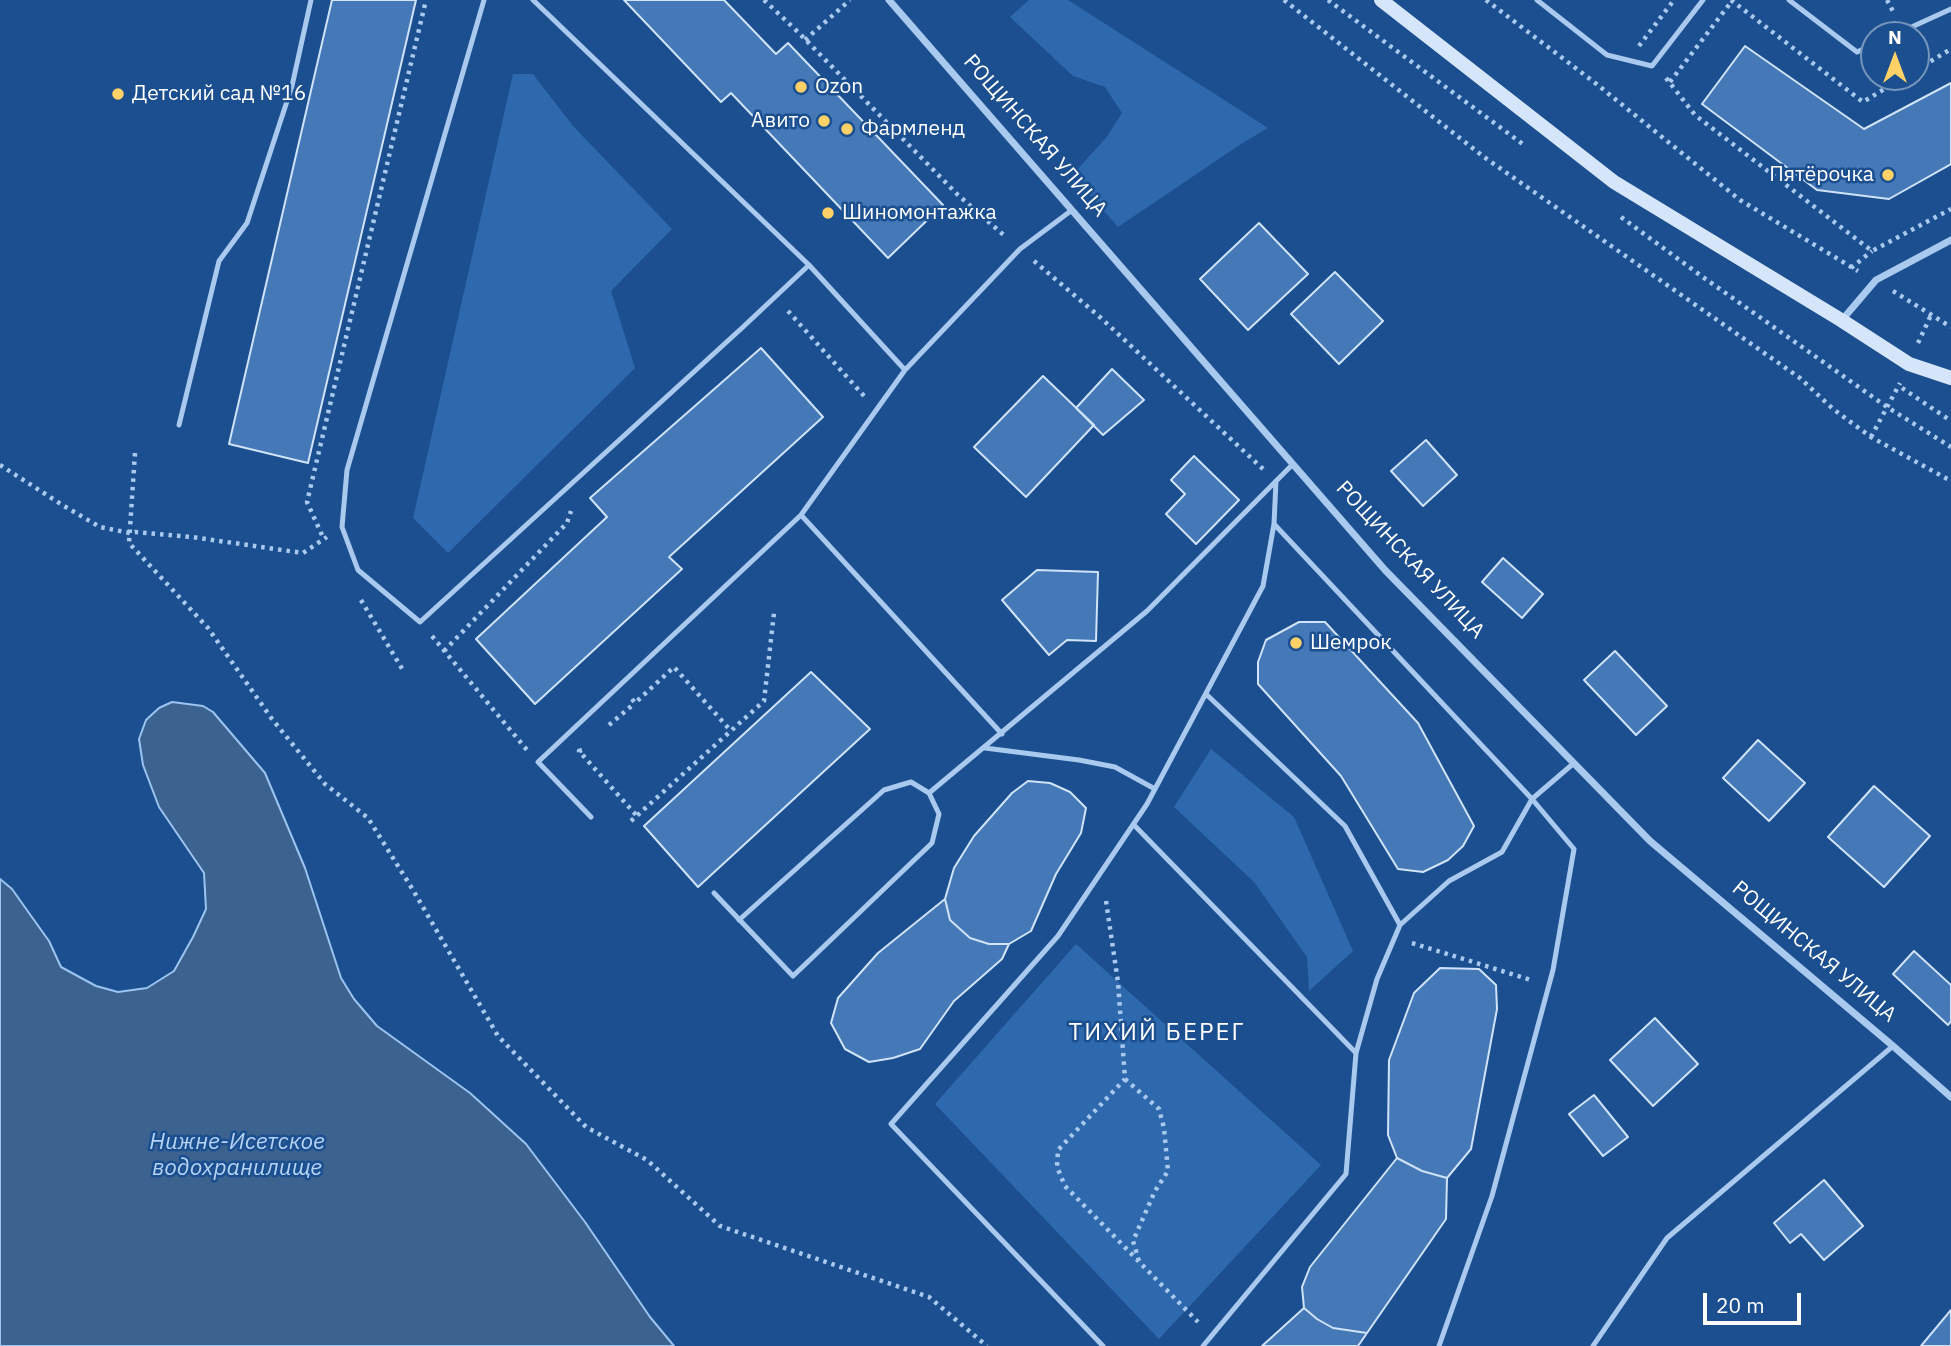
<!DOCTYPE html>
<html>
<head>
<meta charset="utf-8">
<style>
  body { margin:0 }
  #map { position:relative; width:1951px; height:1346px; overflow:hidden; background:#1b4f8f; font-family:"IBM Plex Sans",sans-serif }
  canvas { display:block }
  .north { position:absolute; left:1860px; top:21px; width:70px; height:70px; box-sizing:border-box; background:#1b4f8f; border:2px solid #7695bc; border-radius:50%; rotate:0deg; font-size:19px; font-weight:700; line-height:28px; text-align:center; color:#fff }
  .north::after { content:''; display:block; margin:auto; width:24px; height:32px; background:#ffd166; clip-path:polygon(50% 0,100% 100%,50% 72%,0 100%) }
  .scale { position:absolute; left:1703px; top:1293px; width:98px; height:32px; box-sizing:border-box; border:4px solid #fff; border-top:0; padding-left:9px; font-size:21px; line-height:24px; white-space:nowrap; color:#fff; -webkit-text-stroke:5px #1b4f8f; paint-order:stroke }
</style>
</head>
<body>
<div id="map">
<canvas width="1951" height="1346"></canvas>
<div class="north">N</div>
<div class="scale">20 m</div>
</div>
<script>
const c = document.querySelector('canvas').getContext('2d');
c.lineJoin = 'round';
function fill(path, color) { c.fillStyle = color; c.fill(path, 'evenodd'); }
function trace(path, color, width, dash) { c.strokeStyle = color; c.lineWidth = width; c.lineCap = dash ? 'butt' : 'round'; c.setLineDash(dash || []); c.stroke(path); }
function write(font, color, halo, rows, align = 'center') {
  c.font = font + ' "IBM Plex Sans",sans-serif'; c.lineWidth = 5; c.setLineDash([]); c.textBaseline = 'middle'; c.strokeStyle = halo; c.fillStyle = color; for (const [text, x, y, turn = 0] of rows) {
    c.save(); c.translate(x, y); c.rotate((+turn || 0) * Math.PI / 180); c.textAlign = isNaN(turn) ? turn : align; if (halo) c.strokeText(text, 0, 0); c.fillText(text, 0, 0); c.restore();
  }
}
fill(new Path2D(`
  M 1029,0 L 1068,0 L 1268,128 L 1241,144 L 1118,227 L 1072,175 L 1106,138 L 1122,113 L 1105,87 L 1073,76 L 1010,17 Z
  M 513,74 L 533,74 L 573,126 L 672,229 L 611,291 L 635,368 L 448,553 L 413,518 Z
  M 1211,749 L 1294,817 L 1353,951 L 1309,991 L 1307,957 L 1254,882 L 1174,807 Z
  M 1076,944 L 1321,1165 L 1159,1339 L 935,1104 Z`), '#2e69ad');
const water = new Path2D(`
  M 172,702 L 203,706 L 213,712 L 265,773 L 305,868 L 341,978 L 354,999 L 377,1026 L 470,1093 L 526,1144 L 585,1222 L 650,1317 L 674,1346 L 0,1346 L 0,879 L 12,889 L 29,913 L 49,941 L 61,967 L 96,986 L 118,992 L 147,988 L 174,971 L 193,937 L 206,909 L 204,873 L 159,807 L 143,765 L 139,739 L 146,720 L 159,708 Z`);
fill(water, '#3c6290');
trace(water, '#9cc4f0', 2);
const building = new Path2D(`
  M 332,0 L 416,0 L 308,463 L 229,444 Z
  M 624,0 L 724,0 L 776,54 L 788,43 L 943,205 L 888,258 L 731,93 L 721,102 Z
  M 1745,46 L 1864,129 L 1951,83 L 1951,164 L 1889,199 L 1817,190 L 1702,104 Z
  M 1259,223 L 1308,274 L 1248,330 L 1200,279 Z
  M 1335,272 L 1383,321 L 1339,364 L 1291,314 Z
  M 761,348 L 823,417 L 669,557 L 682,569 L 535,704 L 476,639 L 607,517 L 590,498 Z
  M 1112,369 L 1144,400 L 1103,435 L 1076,408 Z
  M 1043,376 L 1094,425 L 1026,497 L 974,447 Z
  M 1426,440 L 1457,475 L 1423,506 L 1391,471 Z
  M 1194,456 L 1239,500 L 1196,544 L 1166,514 L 1185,494 L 1171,480 Z
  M 1503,558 L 1543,594 L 1522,618 L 1482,582 Z
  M 1037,570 L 1098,572 L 1096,641 L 1067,640 L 1049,655 L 1002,600 Z
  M 1299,622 L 1325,622 L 1418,723 L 1474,826 L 1463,846 L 1448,860 L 1423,872 L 1398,869 L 1341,776 L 1258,684 L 1258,662 L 1266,640 Z
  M 1615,651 L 1667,706 L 1636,735 L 1584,680 Z
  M 811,672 L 870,729 L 698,887 L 644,826 Z
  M 1758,740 L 1805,783 L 1769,821 L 1723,778 Z
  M 1028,781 L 1050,783 L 1070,792 L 1086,808 L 1081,833 L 1056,874 L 1031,931 L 1009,944 L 989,944 L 970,938 L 950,920 L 945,899 L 954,868 L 974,836 L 1012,793 Z
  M 1874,786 L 1930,836 L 1884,887 L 1828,837 Z
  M 945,899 L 950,920 L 970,938 L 989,944 L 1009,944 L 1002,959 L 954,1001 L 920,1049 L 893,1058 L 869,1062 L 845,1049 L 831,1023 L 838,998 L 878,953 Z
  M 1914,951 L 1951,985 L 1951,1021 L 1948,1025 L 1893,974 Z
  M 1440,968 L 1479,969 L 1496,985 L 1497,1009 L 1471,1149 L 1447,1178 L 1422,1171 L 1397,1158 L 1388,1135 L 1389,1060 L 1414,993 Z
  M 1655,1018 L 1698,1064 L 1653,1106 L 1610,1060 Z
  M 1594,1095 L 1628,1137 L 1603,1156 L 1569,1114 Z
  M 1397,1158 L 1422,1171 L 1447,1178 L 1446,1219 L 1367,1333 L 1333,1328 L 1317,1319 L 1304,1308 L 1302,1287 L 1310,1267 Z
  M 1824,1180 L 1863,1226 L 1824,1260 L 1801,1234 L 1790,1243 L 1774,1223 Z
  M 1304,1308 L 1317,1319 L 1333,1328 L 1367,1333 L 1358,1346 L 1262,1346 Z
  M 1951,1310 L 1951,1346 L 1921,1346 Z`);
fill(building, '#4478b7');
trace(building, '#cfe3fa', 2);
trace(new Path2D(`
  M 764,0 L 798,32 L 958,195 L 1006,237
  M 1284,0 L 1484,157 L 1800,378 L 1833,409 L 1871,437 L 1951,481
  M 1328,0 L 1524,145
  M 1486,0 L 1594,82 L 1740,200 L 1858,271
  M 1731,0 L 1863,102 L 1904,77
  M 1887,0 L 1895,15
  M 805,40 L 850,0
  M 1639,46 L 1674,0
  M 1916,70 L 1951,49
  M 1666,78 L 1695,115 L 1872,251 L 1951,209
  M 1670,82 L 1732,1
  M 1621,217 L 1700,275 L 1887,407 L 1951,447
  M 1034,261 L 1101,318 L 1263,469
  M 1851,268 L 1872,251
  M 1893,291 L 1951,327
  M 788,311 L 864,396
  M 1918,343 L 1931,315
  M 1902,388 L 1951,421
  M 1871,437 L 1900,383
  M 135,453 L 129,543 L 208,628 L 272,719 L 325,784 L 368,818 L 413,890 L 498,1036 L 586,1127 L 647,1160 L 720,1226 L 929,1297 L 987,1346
  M 0,465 L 64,506 L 100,527 L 130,533 L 135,532 L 192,537 L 303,553 L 327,537
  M 322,535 L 307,502 L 426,0
  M 361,600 L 404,672
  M 432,636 L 527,750
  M 444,651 L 567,523 L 571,511
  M 632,699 L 635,703 L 674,667 L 731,731
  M 609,725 L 635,703
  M 582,750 L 579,751 L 637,816
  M 631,821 L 764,701 L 774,613
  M 1106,901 L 1118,982 L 1125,1079 L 1058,1150 L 1057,1167 L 1065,1186 L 1198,1322
  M 1412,943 L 1531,980
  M 1125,1079 L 1159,1109 L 1164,1128 L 1168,1171 L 1155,1191 L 1133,1241 L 1139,1261`), '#a9c9ee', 4.5, [3.5, 5]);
trace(new Path2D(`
  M 484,0 L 347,470 L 342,527 L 358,570 L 420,622 L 743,327 L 809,265 L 533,0
  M 1537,0 L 1607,55 L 1652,66 L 1703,0
  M 1789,0 L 1857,52 L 1874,44
  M 1894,35 L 1951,9
  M 809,265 L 905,370 L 801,515 L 1002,734
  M 905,370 L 1020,249 L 1072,210
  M 179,425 L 219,261 L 247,223 L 292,86 L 311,0
  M 1274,524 L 1532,799 L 1574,849 L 1553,970 L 1492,1196 L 1439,1346
  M 1206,694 L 1345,826 L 1400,925
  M 985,748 L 1079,760 L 1115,767 L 1155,789
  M 591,817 L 538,762 L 801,515
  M 1134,825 L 1356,1053
  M 714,893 L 793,976 L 932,843 L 939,814 L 929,793 L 1147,611 L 1293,464
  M 739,920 L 884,790 L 911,782 L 929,793
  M 1103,1346 L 891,1124 L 1058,936 L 1147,804 L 1263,586 L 1274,524 L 1276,481
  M 1203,1346 L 1346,1174 L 1356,1053 L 1377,979 L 1400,925 L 1449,881 L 1502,852 L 1532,799 L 1574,763
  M 1593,1346 L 1667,1238 L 1893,1046`), '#a9c9ee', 5);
trace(new Path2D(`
  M 889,0 L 1385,570 L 1650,841 L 1893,1046 L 1951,1097
  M 1842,320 L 1876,280 L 1951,240`), '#a9c9ee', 7);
trace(new Path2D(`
  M 1381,0 L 1614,182 L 1841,320 L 1909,364 L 1951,378`), '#d6e6fa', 14);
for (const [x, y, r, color] of [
  [801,87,7,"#ffd166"],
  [118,94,7,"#ffd166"],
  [824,121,7,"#ffd166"],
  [847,129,7,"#ffd166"],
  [1888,175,7,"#ffd166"],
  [828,213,7,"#ffd166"],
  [1296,643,7,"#ffd166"]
]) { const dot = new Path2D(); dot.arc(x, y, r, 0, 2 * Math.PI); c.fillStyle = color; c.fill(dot); trace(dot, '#1b4f8f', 2.5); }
write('21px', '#fff', '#1b4f8f', [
  ["Ozon",815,87],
  ["Детский сад №16",132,94],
  ["Авито",810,121,"right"],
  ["Фармленд",861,129],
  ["Пятёрочка",1874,175,"right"],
  ["Шиномонтажка",842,213],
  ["Шемрок",1310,643]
], 'left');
write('21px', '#fff', '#1b4f8f', [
  ["РОЩИНСКАЯ УЛИЦА",1035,136,49],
  ["РОЩИНСКАЯ УЛИЦА",1410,560,47],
  ["РОЩИНСКАЯ УЛИЦА",1814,952,40]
]);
write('italic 23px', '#b5d3f5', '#1b4f8f', [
  ["Нижне-Исетское",237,1142],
  ["водохранилище",237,1168]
]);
c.letterSpacing = '2px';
write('24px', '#fff', '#1b4f8f', [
  ["ТИХИЙ БЕРЕГ",1157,1033]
]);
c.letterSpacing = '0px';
</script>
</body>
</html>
